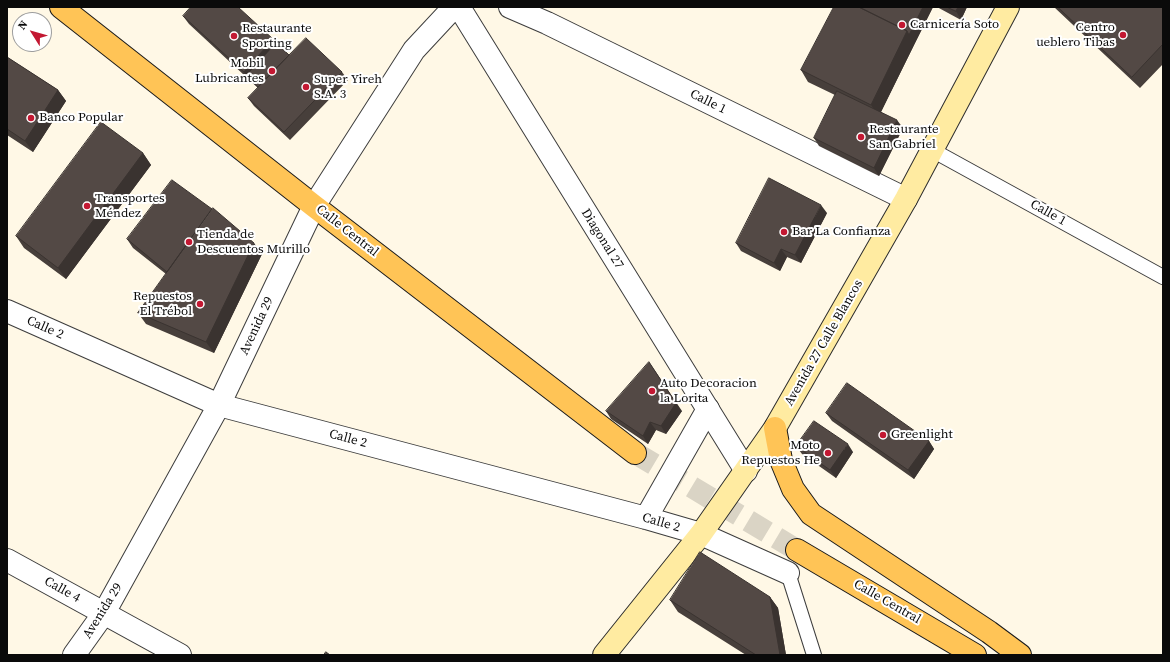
<!DOCTYPE html>
<html>
<head>
<meta charset="utf-8">
<style>
  body { margin:0 }
  #map { position:relative; width:1170px; height:662px; overflow:hidden; background:#fff8e6; font-family:"Source Serif 4",serif }
  canvas { display:block }
  .frame { position:absolute; inset:0; border:8px solid #0a0a0a; pointer-events:none }
  .north { position:absolute; left:12px; top:12px; width:40px; height:40px; box-sizing:border-box; background:#fff; border:1px solid #9d9d9d; border-radius:50%; rotate:307deg; font-size:11px; font-weight:700; line-height:16px; text-align:center; color:#0a0a0a }
  .north::after { content:''; display:block; margin:auto; width:14px; height:18px; background:#c31832; clip-path:polygon(50% 0,100% 100%,50% 72%,0 100%) }
</style>
</head>
<body>
<div id="map">
<canvas width="1170" height="662"></canvas>
<div class="frame"></div>
<div class="north">N</div>
</div>
<script>
const c = document.querySelector('canvas').getContext('2d');
c.lineJoin = 'round';
function trace(path, color, width, dash) { c.strokeStyle = color; c.lineWidth = width; c.lineCap = dash ? 'butt' : 'round'; c.setLineDash(dash || []); c.stroke(path); }
function fill(path, color) { c.fillStyle = color; c.fill(path, 'evenodd'); }
function write(font, color, halo, rows, align = 'center') {
  c.font = font + ' "Source Serif 4",serif'; c.lineWidth = 4; c.setLineDash([]); c.textBaseline = 'middle'; c.strokeStyle = halo; c.fillStyle = color; for (const [text, x, y, turn = 0] of rows) {
    c.save(); c.translate(x, y); c.rotate((+turn || 0) * Math.PI / 180); c.textAlign = isNaN(turn) ? turn : align; if (halo) c.strokeText(text, 0, 0); c.fillText(text, 0, 0); c.restore();
  }
}
trace(new Path2D(`
  M 635,453 L 797,550`), '#dad4c5', 22, [22, 11]);
const service = new Path2D(`
  M 932,150 L 1163,277
  M 788,573 L 814,655`);
const minor = new Path2D(`
  M 459,7 L 746,471
  M 510,7 L 547,23 L 906,199
  M 701,534 L 788,573
  M 7,560 L 180,655
  M 74,655 L 104,613 L 219,405 L 314,206 L 414,50 L 454,7`);
const tertiary = new Path2D(`
  M 7,311 L 219,405 L 646,518 L 701,534
  M 646,518 L 708,409`);
const secondary = new Path2D(`
  M 604,655 L 701,534 L 775,428 L 906,199 L 1008,7`);
const primary = new Path2D(`
  M 61,7 L 314,206 L 635,453
  M 775,428 L 781,460 L 793,489 L 811,514 L 989,632 L 1020,655
  M 797,550 L 975,655`);
trace(service, '#3d3d3d', 16);
trace(minor, '#3d3d3d', 24);
trace(tertiary, '#3d3d3d', 24);
trace(secondary, '#2c2c2c', 24);
trace(primary, '#1b1b1b', 24);
trace(service, '#fff', 14);
trace(minor, '#fff', 22);
trace(tertiary, '#fff', 22);
trace(secondary, '#ffeba1', 22);
trace(primary, '#ffc456', 22);
fill(new Path2D(`
  M 834,7 L 933,7 L 915,43 L 881,112 L 903,128 L 879,176 L 819,146 L 814,138 L 835,95 L 808,82 L 801,70 Z
  M 937,7 L 967,7 L 961,20 Z
  M 1054,7 L 1163,7 L 1163,64 L 1140,88 Z
  M 183,16 L 276,43 L 289,55 L 342,72 L 348,80 L 290,140 L 254,106 L 248,98 L 258,88 L 189,24 Z
  M 7,57 L 58,90 L 66,101 L 33,152 L 7,135 Z
  M 143,153 L 151,165 L 66,279 L 24,248 L 16,236 Z
  M 827,213 L 801,263 L 787,257 L 780,271 L 741,251 L 736,243 Z
  M 127,239 L 262,254 L 214,353 L 146,324 L 138,313 L 166,274 L 133,248 Z
  M 606,411 L 682,411 L 666,434 L 656,430 L 648,444 L 611,419 Z
  M 826,413 L 929,441 L 934,449 L 914,479 L 832,421 Z
  M 796,446 L 853,452 L 836,478 L 802,454 Z
  M 770,597 L 778,608 L 786,655 L 746,655 L 678,612 L 670,600 Z`), '#473f3b');
fill(new Path2D(`
  M 923,7 L 933,7 L 915,43 L 879,116 L 871,105 L 907,31 Z
  M 958,7 L 967,7 L 961,20 L 956,11 Z
  M 273,39 L 279,48 L 246,76 L 244,72 Z
  M 58,90 L 66,101 L 33,152 L 25,141 Z
  M 897,120 L 903,128 L 879,176 L 874,168 Z
  M 143,153 L 151,165 L 66,279 L 58,268 Z
  M 821,205 L 827,213 L 801,263 L 795,255 Z
  M 254,243 L 262,254 L 214,353 L 206,342 Z
  M 781,249 L 787,257 L 780,271 L 774,263 Z
  M 649,362 L 682,411 L 666,434 L 661,426 Z
  M 650,422 L 656,430 L 648,444 L 643,436 Z
  M 929,441 L 934,449 L 914,479 L 908,470 Z
  M 848,444 L 853,452 L 836,478 L 830,470 Z
  M 770,597 L 778,608 L 786,655 L 780,655 Z`), '#3a3330');
const building = new Path2D(`
  M 191,7 L 238,7 L 273,39 L 244,72 L 183,16 Z
  M 834,7 L 859,7 L 907,31 L 871,105 L 801,70 Z
  M 859,7 L 923,7 L 909,35 L 907,31 Z
  M 947,7 L 958,7 L 956,11 Z
  M 1058,7 L 1163,7 L 1163,44 L 1132,77 Z
  M 306,38 L 342,72 L 284,132 L 248,98 Z
  M 276,43 L 289,55 L 258,87 L 246,76 Z
  M 7,57 L 58,90 L 25,141 L 7,129 Z
  M 837,91 L 897,120 L 874,168 L 814,138 Z
  M 101,122 L 143,153 L 58,268 L 16,236 Z
  M 769,178 L 821,205 L 795,255 L 781,249 L 774,263 L 736,243 Z
  M 172,180 L 212,209 L 167,272 L 127,239 Z
  M 213,208 L 254,243 L 206,342 L 138,313 Z
  M 649,362 L 676,403 L 661,426 L 650,422 L 643,436 L 606,411 Z
  M 847,383 L 929,441 L 908,470 L 826,413 Z
  M 814,421 L 848,444 L 830,470 L 796,446 Z
  M 700,552 L 770,597 L 780,655 L 756,655 L 670,600 Z
  M 326,652 L 330,655 L 324,655 Z`);
fill(building, '#534945');
trace(building, '#3a3330', 1);
for (const [x, y, r, color] of [
  [902,25,4,"#c31832"],
  [1123,35,4,"#c31832"],
  [234,36,4,"#c31832"],
  [272,71,4,"#c31832"],
  [306,87,4,"#c31832"],
  [31,118,4,"#c31832"],
  [861,137,4,"#c31832"],
  [87,206,4,"#c31832"],
  [784,232,4,"#c31832"],
  [189,242,4,"#c31832"],
  [200,304,4,"#c31832"],
  [652,391,4,"#c31832"],
  [883,435,4,"#c31832"],
  [828,453,4,"#c31832"]
]) { const dot = new Path2D(); dot.arc(x, y, r, 0, 2 * Math.PI); c.fillStyle = color; c.fill(dot); trace(dot, '#fff', 1.5); }
write('13px', '#0a0a0a', '#fff', [
  ["Carnicería Soto",910,25],
  ["Centro",1115,28,"right"],
  ["ueblero Tibas",1115,43,"right"],
  ["Restaurante",242,29],
  ["Sporting",242,44],
  ["Mobil",264,64,"right"],
  ["Lubricantes",264,79,"right"],
  ["Super Yireh",314,80],
  ["S.A. 3",314,95],
  ["Banco Popular",39,118],
  ["Restaurante",869,130],
  ["San Gabriel",869,145],
  ["Transportes",95,199],
  ["Méndez",95,214],
  ["Bar La Confianza",792,232],
  ["Tienda de",197,235],
  ["Descuentos Murillo",197,250],
  ["Repuestos",192,297,"right"],
  ["El Trébol",192,312,"right"],
  ["Auto Decoracion",660,384],
  ["la Lorita",660,399],
  ["Greenlight",891,435],
  ["Moto",820,446,"right"],
  ["Repuestos He",820,461,"right"]
], 'left');
write('13px', '#0a0a0a', '#fff', [
  ["Calle 1",708,102,26],
  ["Calle 1",1048,213,29],
  ["Calle Central",347,231,38],
  ["Diagonal 27",602,239,58],
  ["Avenida 29",257,326,-65],
  ["Calle 2",45,328,24],
  ["Avenida 27 Calle Blancos",824,343,-60],
  ["Calle 2",348,439,15],
  ["Calle 2",661,523,16],
  ["Calle 4",62,590,29],
  ["Calle Central",887,602,30],
  ["Avenida 29",103,611,-58]
]);
</script>
</body>
</html>
